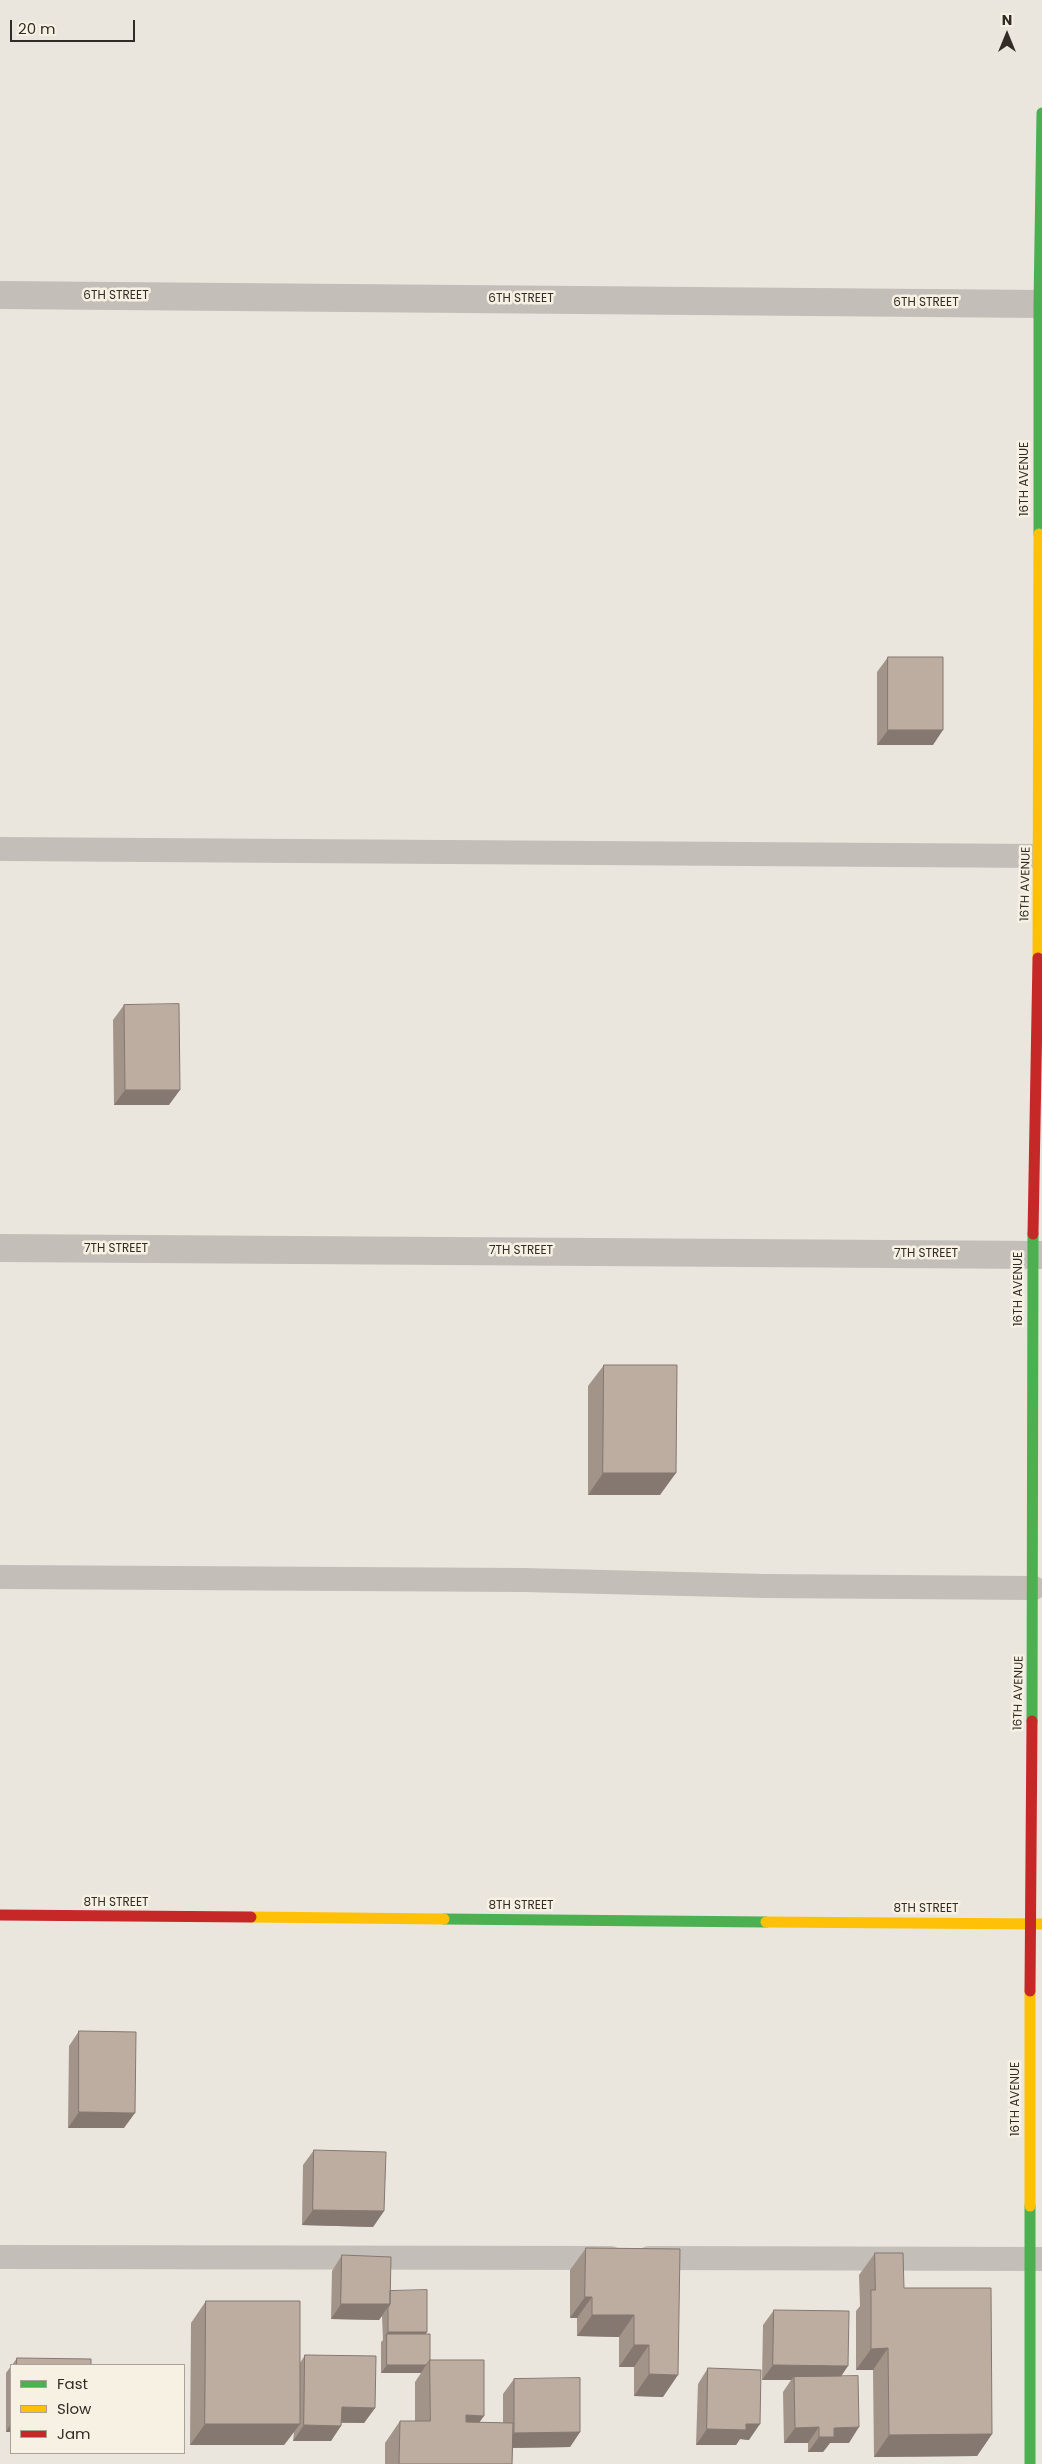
<!DOCTYPE html>
<html>
<head>
<meta charset="utf-8">
<style>
  body { margin:0 }
  #map { position:relative; width:1042px; height:2464px; overflow:hidden; background:#eae6de; font-family:Poppins,sans-serif }
  canvas { display:block }
  .legend { position:absolute; left:10px; top:2364px; width:175px; height:90px; box-sizing:border-box; background:#f7f1e4; border:1px solid #a9a298; margin:0; padding:6px 9px; list-style:none; font-size:15px; color:#332b26 }
  .legend li { display:flex; align-items:center; gap:10px; height:25px }
  .legend b { width:25px; border:1px solid #a9a298 }
  .north { position:absolute; left:982px; top:10px; width:50px; height:50px; -webkit-text-stroke:4px #f7f1e4; paint-order:stroke; rotate:0deg; font-size:14px; font-weight:700; line-height:20px; text-align:center; color:#332b26 }
  .north::after { content:''; display:block; margin:auto; width:18px; height:22px; background:#332b26; clip-path:polygon(50% 0,100% 100%,50% 72%,0 100%) }
  .scale { position:absolute; left:10px; top:20px; width:125px; height:22px; box-sizing:border-box; border:2px solid #332b26; border-top:0; padding-left:6px; font-size:15px; line-height:18px; white-space:nowrap; color:#332b26; -webkit-text-stroke:4px #f7f1e4; paint-order:stroke }
</style>
</head>
<body>
<div id="map">
<canvas width="1042" height="2464"></canvas>
<ul class="legend">
<li><b style="height:6px;background:#4caf50"></b>Fast</li>
<li><b style="height:6px;background:#ffc107"></b>Slow</li>
<li><b style="height:6px;background:#c62828"></b>Jam</li>
</ul>
<div class="north">N</div>
<div class="scale">20 m</div>
</div>
<script>
const c = document.querySelector('canvas').getContext('2d');
c.lineJoin = 'round';
function trace(path, color, width, dash) { c.strokeStyle = color; c.lineWidth = width; c.lineCap = dash ? 'butt' : 'round'; c.setLineDash(dash || []); c.stroke(path); }
function fill(path, color) { c.fillStyle = color; c.fill(path, 'evenodd'); }
function write(font, color, halo, rows, align = 'center') {
  c.font = font + ' Poppins,sans-serif'; c.lineWidth = 5; c.setLineDash([]); c.textBaseline = 'middle'; c.strokeStyle = halo; c.fillStyle = color; for (const [text, x, y, turn = 0] of rows) {
    c.save(); c.translate(x, y); c.rotate((+turn || 0) * Math.PI / 180); c.textAlign = isNaN(turn) ? turn : align; if (halo) c.strokeText(text, 0, 0); c.fillText(text, 0, 0); c.restore();
  }
}
trace(new Path2D(`
  M 0,849 L 1042,856
  M 0,1577 L 524,1580 L 765,1586 L 1034,1588
  M 0,2257 L 611,2258
  M 649,2258 L 1042,2259`), '#c3beb7', 24);
trace(new Path2D(`
  M 0,295 L 1042,304
  M 0,1248 L 1042,1255`), '#c3beb7', 28);
trace(new Path2D(`
  M 1039,534 L 1039,304 L 1042,113
  M 1032,1721 L 1033,1234
  M 444,1919 L 766,1922
  M 1030,2206 L 1030,2464`), '#4caf50', 11);
trace(new Path2D(`
  M 1038,958 L 1039,534
  M 251,1917 L 444,1919
  M 766,1922 L 1042,1924
  M 1030,1991 L 1030,2206`), '#ffc107', 11);
trace(new Path2D(`
  M 1033,1234 L 1038,958
  M 0,1915 L 251,1917
  M 1030,1991 L 1032,1721`), '#c62828', 11);
fill(new Path2D(`
  M 888,657 L 933,745 L 877,745 L 877,672 Z
  M 124,1005 L 169,1105 L 114,1105 L 113,1020 Z
  M 604,1365 L 660,1495 L 588,1495 L 588,1386 Z
  M 79,2031 L 124,2128 L 68,2128 L 69,2046 Z
  M 314,2150 L 384,2211 L 373,2227 L 302,2225 L 303,2165 Z
  M 586,2248 L 680,2249 L 663,2397 L 634,2396 L 634,2367 L 619,2367 L 619,2337 L 577,2336 L 577,2318 L 570,2318 L 570,2270 Z
  M 875,2253 L 904,2288 L 992,2434 L 977,2456 L 874,2457 L 873,2370 L 856,2370 L 856,2311 L 860,2306 L 859,2275 Z
  M 342,2255 L 390,2291 L 426,2334 L 430,2360 L 479,2422 L 503,2423 L 503,2394 L 514,2379 L 580,2432 L 570,2447 L 513,2448 L 512,2464 L 385,2464 L 385,2443 L 400,2421 L 415,2421 L 415,2382 L 421,2373 L 381,2373 L 381,2342 L 383,2340 L 382,2316 L 379,2320 L 331,2319 L 332,2271 Z
  M 206,2301 L 300,2363 L 305,2355 L 375,2408 L 364,2423 L 341,2423 L 331,2441 L 293,2441 L 294,2432 L 284,2445 L 190,2445 L 191,2323 Z
  M 774,2310 L 841,2376 L 849,2443 L 830,2443 L 823,2452 L 808,2452 L 808,2443 L 784,2443 L 783,2392 L 791,2380 L 762,2380 L 763,2325 Z
  M 17,2358 L 91,2365 L 12,2365 Z
  M 11,2366 L 11,2432 L 6,2432 L 6,2373 Z
  M 708,2368 L 749,2440 L 740,2439 L 736,2445 L 696,2445 L 698,2384 Z`), '#a3948a');
fill(new Path2D(`
  M 888,730 L 943,730 L 933,745 L 877,745 Z
  M 125,1090 L 180,1090 L 169,1105 L 114,1105 Z
  M 603,1473 L 676,1473 L 660,1495 L 588,1495 Z
  M 79,2112 L 135,2113 L 124,2128 L 68,2128 Z
  M 313,2210 L 384,2211 L 373,2227 L 302,2225 Z
  M 585,2297 L 592,2297 L 577,2318 L 570,2318 Z
  M 341,2304 L 390,2304 L 379,2320 L 331,2319 Z
  M 592,2315 L 634,2315 L 619,2337 L 577,2336 Z
  M 388,2332 L 427,2332 L 422,2340 L 387,2334 L 382,2340 Z
  M 634,2345 L 649,2345 L 634,2367 L 619,2367 Z
  M 888,2348 L 873,2370 L 856,2370 L 871,2349 Z
  M 387,2365 L 426,2365 L 421,2373 L 381,2373 Z
  M 773,2365 L 848,2366 L 838,2381 L 794,2377 L 791,2380 L 762,2380 Z
  M 649,2374 L 678,2375 L 663,2397 L 634,2396 Z
  M 342,2407 L 375,2408 L 364,2423 L 331,2422 Z
  M 466,2415 L 484,2416 L 468,2438 L 451,2437 Z
  M 11,2424 L 11,2432 L 6,2432 Z
  M 205,2424 L 300,2424 L 284,2445 L 190,2445 Z
  M 746,2424 L 760,2424 L 749,2440 L 740,2439 L 736,2445 L 696,2445 L 707,2429 Z
  M 304,2425 L 341,2426 L 331,2441 L 293,2441 Z
  M 819,2427 L 808,2443 L 784,2443 L 795,2428 Z
  M 859,2427 L 849,2443 L 830,2443 L 823,2452 L 808,2452 L 819,2437 L 834,2428 Z
  M 580,2432 L 570,2447 L 503,2448 L 514,2433 Z
  M 992,2434 L 977,2456 L 874,2457 L 889,2435 Z`), '#847870');
const building = new Path2D(`
  M 888,657 L 943,657 L 943,730 L 888,730 Z
  M 179,1004 L 180,1090 L 125,1090 L 124,1005 Z
  M 604,1365 L 677,1365 L 676,1473 L 603,1473 Z
  M 79,2031 L 136,2032 L 135,2113 L 79,2112 Z
  M 314,2150 L 386,2152 L 384,2211 L 313,2210 Z
  M 586,2248 L 680,2249 L 678,2375 L 649,2374 L 649,2345 L 634,2345 L 634,2315 L 592,2315 L 592,2297 L 585,2297 Z
  M 875,2253 L 903,2253 L 904,2288 L 991,2288 L 992,2434 L 889,2435 L 888,2348 L 871,2349 L 871,2290 L 875,2290 Z
  M 342,2255 L 391,2257 L 390,2304 L 341,2304 Z
  M 427,2290 L 427,2332 L 388,2332 L 388,2308 L 390,2304 L 390,2291 Z
  M 206,2301 L 300,2301 L 300,2424 L 205,2424 Z
  M 774,2310 L 849,2311 L 848,2366 L 773,2365 Z
  M 387,2334 L 430,2334 L 430,2360 L 426,2365 L 387,2365 Z
  M 305,2355 L 376,2356 L 375,2408 L 342,2407 L 341,2426 L 304,2425 Z
  M 17,2358 L 91,2359 L 91,2365 L 17,2365 Z
  M 430,2360 L 484,2360 L 484,2416 L 466,2415 L 466,2422 L 513,2423 L 512,2464 L 399,2464 L 400,2421 L 430,2421 Z
  M 708,2368 L 761,2370 L 760,2424 L 746,2424 L 746,2430 L 707,2429 Z
  M 858,2376 L 859,2427 L 834,2428 L 834,2437 L 819,2437 L 819,2427 L 795,2428 L 794,2377 Z
  M 580,2378 L 580,2432 L 514,2433 L 514,2379 Z`);
fill(building, '#bdaca0');
trace(building, '#847870', 1);
write('12px', '#332b26', '#f7f1e4', [
  ["6TH STREET",116,296],
  ["6TH STREET",521,299],
  ["6TH STREET",926,303],
  ["16TH AVENUE",1025,479,-90],
  ["16TH AVENUE",1026,884,-89],
  ["7TH STREET",116,1249],
  ["7TH STREET",521,1251],
  ["7TH STREET",926,1254],
  ["16TH AVENUE",1019,1289,-90],
  ["16TH AVENUE",1019,1693,-89],
  ["8TH STREET",116,1903],
  ["8TH STREET",521,1906],
  ["8TH STREET",926,1909],
  ["16TH AVENUE",1016,2099,-90]
]);
</script>
</body>
</html>
